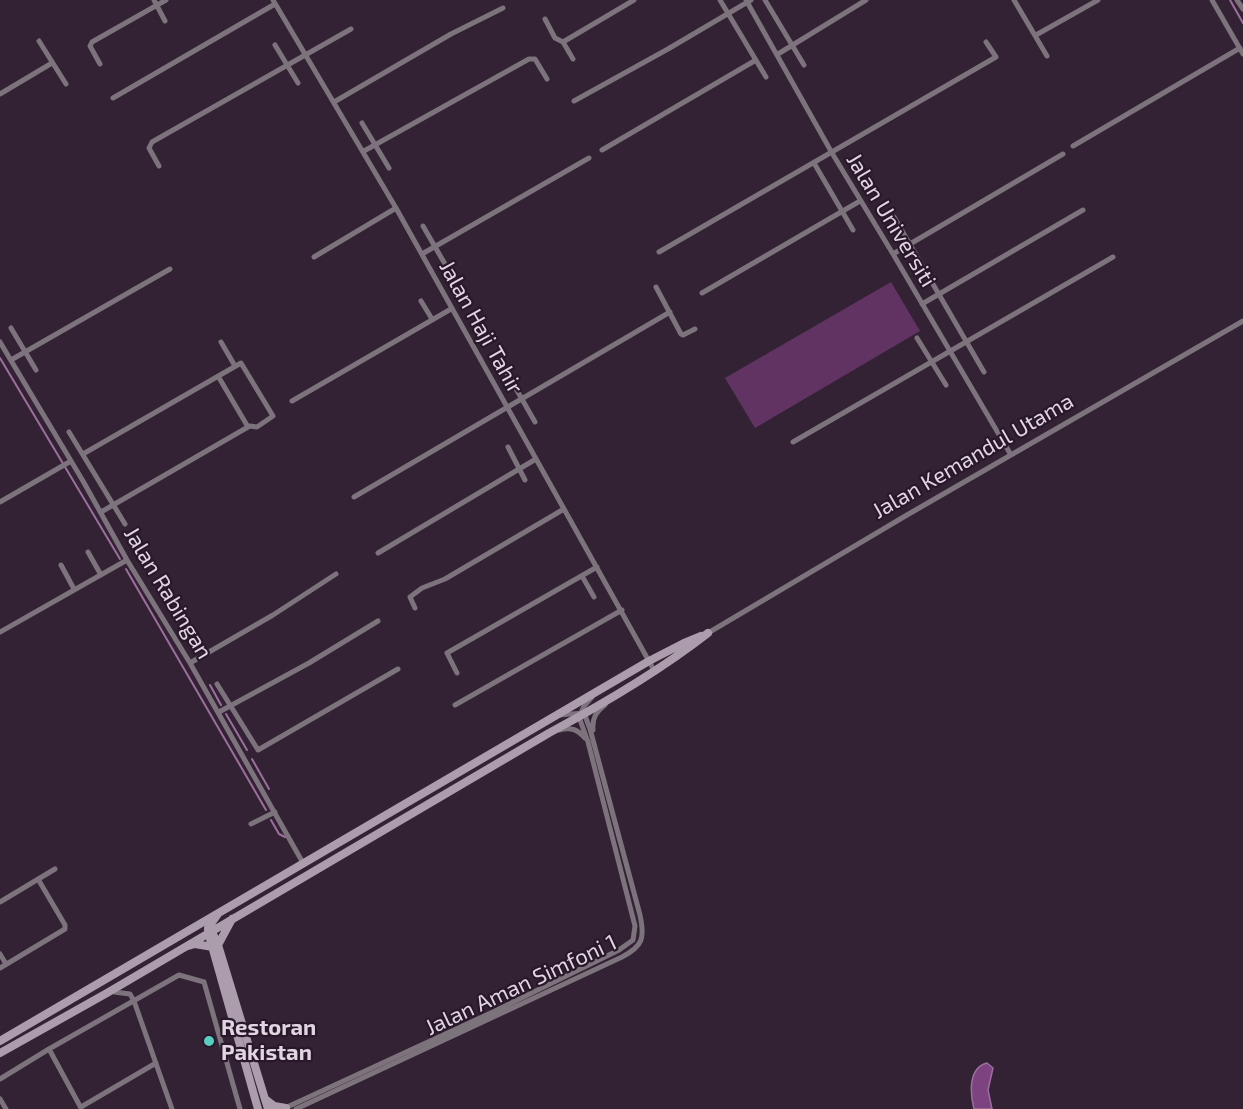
<!DOCTYPE html>
<html>
<head>
<meta charset="utf-8">
<style>
  body { margin:0 }
  canvas { display:block; background:#323 }
</style>
</head>
<body>
<canvas width="1243" height="1109"></canvas>
<script>
const c = document.querySelector('canvas').getContext('2d');
c.lineJoin = 'round';
function fill(path, color) { c.fillStyle = color; c.fill(path, 'evenodd'); }
function trace(path, color, width, dash) { c.strokeStyle = color; c.lineWidth = width; c.lineCap = dash ? 'butt' : 'round'; c.setLineDash(dash || []); c.stroke(path); }
function write(font, color, halo, rows, align = 'center') {
  c.font = font + ' "Exo 2",sans-serif'; c.lineWidth = 4.5; c.setLineDash([]); c.textBaseline = 'middle'; c.strokeStyle = halo; c.fillStyle = color; for (const [text, x, y, turn = 0] of rows) {
    c.save(); c.translate(x, y); c.rotate((+turn || 0) * Math.PI / 180); c.textAlign = isNaN(turn) ? turn : align; if (halo) c.strokeText(text, 0, 0); c.fillText(text, 0, 0); c.restore();
  }
}
fill(new Path2D(`
  M 891,282 L 920,331 L 755,428 L 725,378 Z`), '#603362');
const water = new Path2D(`
  M 987,1063 L 993,1068 L 988,1090 L 992,1109 L 974,1109 C 970,1093 968,1068 987,1063 Z`);
fill(water, '#7d4380');
trace(water, '#9b6f9d', 1.5);
trace(new Path2D(`
  M 1230,0 L 1243,23
  M 0,358 L 120,559
  M 126,569 L 266,810
  M 210,685 L 221,705
  M 226,714 L 247,750
  M 252,759 L 269,789
  M 271,820 L 279,834 L 285,837`), '#9b6f9d', 2);
trace(new Path2D(`
  M 154,0 L 165,21
  M 273,0 L 396,208 L 655,672
  M 720,0 L 766,77
  M 746,0 L 832,153 L 893,254 L 1011,455
  M 765,0 L 804,65
  M 1014,0 L 1047,56
  M 1212,0 L 1243,54
  M 1237,0 L 1243,9
  M 545,19 L 555,38 L 563,42 L 634,0
  M 1036,35 L 1098,0
  M 39,41 L 66,84
  M 563,42 L 573,59
  M 275,45 L 298,83
  M 778,54 L 866,0
  M 100,64 L 90,46 L 92,42 L 166,0
  M 0,94 L 52,63
  M 113,98 L 275,4
  M 574,101 L 668,49 L 751,0
  M 334,102 L 451,34 L 503,8
  M 362,123 L 389,168
  M 1073,146 L 1240,48
  M 602,150 L 756,60
  M 364,151 L 529,59 L 535,59 L 547,79
  M 814,163 L 853,230
  M 159,166 L 149,148 L 152,142 L 351,29
  M 894,217 L 984,372
  M 423,226 L 449,271
  M 659,252 L 996,57 L 986,42
  M 422,254 L 589,158
  M 893,254 L 1063,154
  M 314,257 L 396,208
  M 656,287 L 681,334 L 683,335 L 695,329
  M 702,293 L 860,201
  M 421,301 L 432,319
  M 922,304 L 1083,210
  M 11,328 L 36,370
  M 917,338 L 946,385
  M 0,342 L 83,481 L 127,560 L 190,663 L 303,863
  M 221,342 L 235,366
  M 11,360 L 170,269
  M 507,373 L 535,422
  M 292,401 L 451,309
  M 69,432 L 125,524
  M 793,442 L 1113,257
  M 508,447 L 525,480
  M 83,454 L 241,363 L 273,416 L 257,427 L 250,426
  M 354,497 L 670,312
  M 0,502 L 71,461
  M 101,512 L 248,427 L 218,376
  M 88,552 L 101,575
  M 378,553 L 536,459
  M 61,565 L 74,589
  M 582,576 L 594,597
  M 415,608 L 410,597 L 422,588 L 445,579 L 564,509
  M 0,632 L 127,560
  M 708,633 L 907,515 L 1243,321
  M 190,663 L 273,615 L 336,574
  M 457,673 L 447,653 L 597,567
  M 217,684 L 258,750 L 398,669
  M 455,705 L 622,610
  M 219,712 L 309,663 L 378,621
  M 559,730 C 571,727 577,729 585,738
  M 593,730 C 592,718 596,712 605,705
  M 251,824 L 275,812
  M 0,902 L 55,869
  M 0,954 L 6,964
  M 0,968 L 65,929 L 65,925 L 38,879
  M 114,992 L 130,994 L 134,1001 L 172,1109
  M 49,1049 L 81,1108
  M 0,1079 L 49,1049 L 179,975 L 204,982 L 240,1109
  M 0,1099 L 6,1109
  M 81,1107 L 156,1063
  M 285,1108 L 495,1011 L 619,950 L 633,940 L 635,926 L 588,742 L 579,717 L 584,706 L 592,697
  M 296,1109 L 622,957 C 643,946 645,938 640,915 L 590,729 L 584,713 L 559,715`), '#7c737c', 5);
trace(new Path2D(`
  M 218,914 L 208,928 L 208,932 L 258,1109
  M 213,934 L 218,945 L 268,1109
  M 218,945 L 232,919
  M 188,946 L 195,944 L 213,947
  M 0,1041 L 649,661 L 684,643 L 701,636
  M 0,1053 L 107,993 L 549,733 C 605,703 658,672 708,633
  M 265,1099 L 274,1106 L 286,1108`), '#ac9dac', 8);
for (const [x, y, r, color] of [
  [209,1041,6,"#58cec0"]
]) { const dot = new Path2D(); dot.arc(x, y, r, 0, 2 * Math.PI); c.fillStyle = color; c.fill(dot); trace(dot, '#281829', 2); }
write('22px', '#e0d5e0', '#281829', [
  ["Jalan Universiti",891,220,59],
  ["Jalan Haji Tahir",481,327,61],
  ["Jalan Kemandul Utama",973,456,-30],
  ["Jalan Rabingan",168,593,59],
  ["Jalan Aman Simfoni 1",521,985,-25]
]);
write('bold 22px', '#e0d5e0', '#281829', [
  ["Restoran",221,1028],
  ["Pakistan",221,1053]
], 'left');
</script>
</body>
</html>
